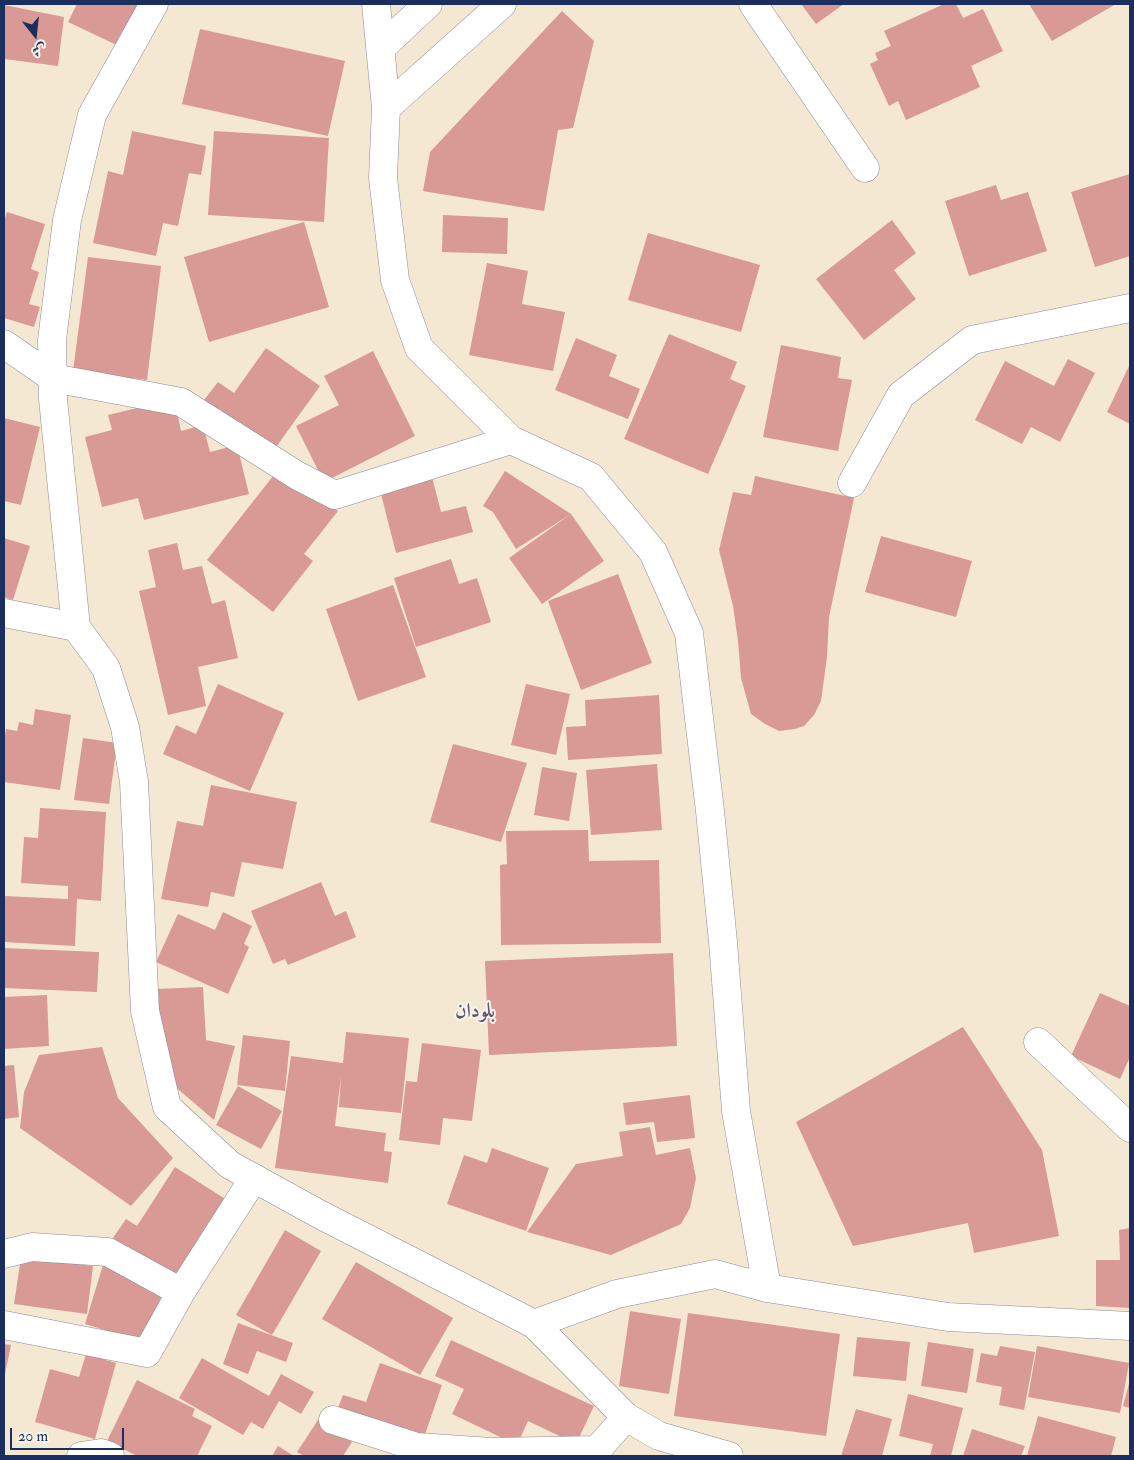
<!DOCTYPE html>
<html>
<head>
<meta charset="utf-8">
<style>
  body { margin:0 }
  #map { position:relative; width:1134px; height:1460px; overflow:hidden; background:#f4e8d3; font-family:"IM FELL Double Pica",Amiri,serif }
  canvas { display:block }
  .frame { position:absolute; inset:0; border:5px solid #1b2f5e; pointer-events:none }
  .north { position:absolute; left:10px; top:10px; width:50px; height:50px; -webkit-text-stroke:4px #f7f3e8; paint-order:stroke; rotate:164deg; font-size:14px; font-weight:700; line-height:20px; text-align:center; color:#1b2f5e }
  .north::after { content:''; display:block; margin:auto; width:18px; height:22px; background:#1b2f5e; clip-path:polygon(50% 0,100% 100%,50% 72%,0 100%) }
  .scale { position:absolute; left:10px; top:1428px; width:114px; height:22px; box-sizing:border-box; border:2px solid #1b2f5e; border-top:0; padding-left:6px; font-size:15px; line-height:18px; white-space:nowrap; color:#1b2f5e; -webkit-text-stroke:4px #f7f3e8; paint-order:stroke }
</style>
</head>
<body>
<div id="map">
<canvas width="1134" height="1460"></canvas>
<div class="frame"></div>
<div class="north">ش</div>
<div class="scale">20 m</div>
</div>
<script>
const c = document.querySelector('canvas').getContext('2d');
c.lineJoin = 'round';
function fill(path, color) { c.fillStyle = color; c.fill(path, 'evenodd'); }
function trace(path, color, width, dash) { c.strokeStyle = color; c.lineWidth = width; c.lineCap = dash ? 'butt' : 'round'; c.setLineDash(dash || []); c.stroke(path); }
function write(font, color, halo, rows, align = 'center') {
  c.font = font + ' "IM FELL Double Pica",Amiri,serif'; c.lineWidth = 4; c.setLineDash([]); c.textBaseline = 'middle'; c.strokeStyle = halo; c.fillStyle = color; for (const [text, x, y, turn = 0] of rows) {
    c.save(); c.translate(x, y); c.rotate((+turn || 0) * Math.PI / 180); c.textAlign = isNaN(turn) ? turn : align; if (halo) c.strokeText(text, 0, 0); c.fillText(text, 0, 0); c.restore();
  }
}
fill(new Path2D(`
  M 77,4 L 144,4 L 123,48 L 68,22 Z
  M 801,4 L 844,4 L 816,24 Z
  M 944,4 L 956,4 L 963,18 L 983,9 L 1003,51 L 971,66 L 980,87 L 906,120 L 898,101 L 889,106 L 870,64 L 878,60 L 875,53 L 891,46 L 884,31 Z
  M 1029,4 L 1116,4 L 1052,41 Z
  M 4,5 L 64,17 L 58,66 L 4,59 Z
  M 562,11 L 594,41 L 573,128 L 558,130 L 544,211 L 423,191 L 430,152 Z
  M 200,29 L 345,61 L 328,136 L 182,104 Z
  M 132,131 L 206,146 L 201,175 L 189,173 L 178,226 L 163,223 L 156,256 L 93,243 L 108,171 L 123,175 Z
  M 214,131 L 329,138 L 324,222 L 208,215 Z
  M 1130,174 L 1130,256 L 1095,267 L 1071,192 Z
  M 996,185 L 1001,200 L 1028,192 L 1047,251 L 969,276 L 945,201 Z
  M 7,212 L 45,224 L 31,269 L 39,272 L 29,304 L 40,307 L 34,327 L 4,318 L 4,221 Z
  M 443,215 L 508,218 L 507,254 L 442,252 Z
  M 892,220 L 916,253 L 894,270 L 916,299 L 864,340 L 816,279 Z
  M 304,222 L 329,307 L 209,342 L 184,257 Z
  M 648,233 L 760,265 L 741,332 L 628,300 Z
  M 88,257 L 161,266 L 147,380 L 73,371 Z
  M 487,263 L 528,271 L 522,304 L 565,312 L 553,371 L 469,355 Z
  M 669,334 L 737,362 L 730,379 L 746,386 L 708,474 L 624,439 Z
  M 576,338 L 617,355 L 609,376 L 640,389 L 628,419 L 555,390 Z
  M 781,345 L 841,357 L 838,378 L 852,380 L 838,451 L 763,437 Z
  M 266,348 L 320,386 L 271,454 L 201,404 L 218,382 L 234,393 Z
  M 373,351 L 415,436 L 324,482 L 296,426 L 339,405 L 324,376 Z
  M 1068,359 L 1095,373 L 1060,442 L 1031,427 L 1022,444 L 975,420 L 1005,361 L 1054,386 Z
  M 1130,364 L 1130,424 L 1107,412 Z
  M 154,404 L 156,412 L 176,407 L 181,431 L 203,425 L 210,452 L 237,445 L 249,494 L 144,520 L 138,498 L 102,507 L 85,437 L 112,430 L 108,415 Z
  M 4,418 L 40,427 L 21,505 L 4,501 Z
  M 277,471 L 338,511 L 304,554 L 313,561 L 273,612 L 207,560 Z
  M 505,471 L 571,514 L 516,549 L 493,512 L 483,506 Z
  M 755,476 L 854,498 L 829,617 L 827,657 L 821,701 L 814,715 L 804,726 L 795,729 L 779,731 L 765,724 L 751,714 L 741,678 L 738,641 L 733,606 L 719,550 L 733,492 L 751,495 Z
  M 432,477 L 441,512 L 466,506 L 473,532 L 396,553 L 380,490 Z
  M 571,514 L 604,561 L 542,604 L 509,558 Z
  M 881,536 L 972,561 L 956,617 L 865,592 Z
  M 4,538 L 30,546 L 13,600 L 4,597 Z
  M 177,543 L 183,570 L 202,566 L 212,604 L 225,600 L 238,658 L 198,667 L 206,706 L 168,715 L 139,591 L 156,587 L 148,550 Z
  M 451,559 L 459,584 L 477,578 L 491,622 L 416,647 L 394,578 Z
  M 618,574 L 652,663 L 581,690 L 548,601 Z
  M 393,585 L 426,677 L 358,701 L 326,609 Z
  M 218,684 L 284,713 L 250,791 L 163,754 L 176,725 L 196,734 Z
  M 526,684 L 570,694 L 556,755 L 511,745 Z
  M 659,695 L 662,754 L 568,760 L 566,727 L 586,726 L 585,700 Z
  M 35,709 L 71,715 L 60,790 L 4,782 L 4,743 L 6,729 L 17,731 L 19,722 L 33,725 Z
  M 83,738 L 117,743 L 109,804 L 74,800 Z
  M 453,744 L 527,763 L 501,842 L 430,822 Z
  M 657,764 L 662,830 L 591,835 L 586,770 Z
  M 542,767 L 577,773 L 569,821 L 534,815 Z
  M 211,785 L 297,802 L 283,869 L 242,862 L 234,897 L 211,892 L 208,907 L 161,899 L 177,821 L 203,826 Z
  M 40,808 L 106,812 L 101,901 L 77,899 L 75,946 L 4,942 L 4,896 L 68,899 L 68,886 L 21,883 L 24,837 L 38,838 Z
  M 588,830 L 589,861 L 659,860 L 661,943 L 501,945 L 500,865 L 507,864 L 506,831 Z
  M 321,882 L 335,916 L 346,911 L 356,937 L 288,965 L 285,959 L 273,964 L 251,911 Z
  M 223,912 L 252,926 L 244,944 L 249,947 L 228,994 L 156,962 L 178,914 L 215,930 Z
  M 4,948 L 99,952 L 97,992 L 4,988 Z
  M 673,953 L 677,1046 L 489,1055 L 485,961 Z
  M 203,987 L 206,1040 L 235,1046 L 214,1120 L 165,1078 L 156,989 Z
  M 1100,993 L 1130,1006 L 1130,1057 L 1120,1079 L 1071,1056 Z
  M 47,995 L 49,1046 L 4,1049 L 4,997 Z
  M 963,1027 L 1042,1150 L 1059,1236 L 974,1253 L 968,1223 L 853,1246 L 796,1122 Z
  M 346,1032 L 409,1038 L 401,1113 L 339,1107 L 341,1076 L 335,1126 L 386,1133 L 384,1151 L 392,1152 L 388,1183 L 275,1168 L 291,1056 L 343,1063 Z
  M 243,1035 L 290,1041 L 285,1091 L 237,1085 Z
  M 422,1043 L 481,1050 L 472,1121 L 443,1118 L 440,1145 L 399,1140 L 406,1081 L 417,1082 Z
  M 102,1047 L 118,1098 L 173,1158 L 131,1206 L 20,1128 L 24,1092 L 39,1055 Z
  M 14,1065 L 19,1117 L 4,1119 L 4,1066 Z
  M 238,1086 L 282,1111 L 261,1149 L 216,1125 Z
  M 690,1095 L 695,1138 L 657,1142 L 654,1122 L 626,1125 L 623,1103 Z
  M 650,1127 L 656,1155 L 690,1148 L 696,1178 L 690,1208 L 681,1224 L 611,1255 L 527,1232 L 576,1164 L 623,1156 L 619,1132 Z
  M 492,1148 L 549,1168 L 526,1231 L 447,1204 L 464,1155 L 487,1163 Z
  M 175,1167 L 230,1202 L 180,1281 L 113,1238 L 126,1219 L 137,1226 Z
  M 1130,1228 L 1130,1308 L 1096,1306 L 1096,1260 L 1120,1260 L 1119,1230 Z
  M 285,1230 L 321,1251 L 272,1335 L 236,1315 Z
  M 21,1257 L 93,1266 L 87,1314 L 14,1304 Z
  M 356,1262 L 453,1318 L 420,1375 L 322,1319 Z
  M 103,1265 L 165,1284 L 147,1343 L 85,1324 Z
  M 630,1311 L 681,1319 L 669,1394 L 619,1386 Z
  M 688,1313 L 840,1334 L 826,1436 L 674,1416 Z
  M 238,1323 L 293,1343 L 286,1362 L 257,1351 L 248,1374 L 223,1364 Z
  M 857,1337 L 910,1342 L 906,1381 L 853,1376 Z
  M 451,1340 L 594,1406 L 576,1444 L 528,1421 L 517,1445 L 452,1414 L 464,1389 L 435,1376 Z
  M 928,1342 L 974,1349 L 967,1393 L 921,1386 Z
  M 4,1344 L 11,1345 L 5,1374 L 4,1374 Z
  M 1000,1346 L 1035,1352 L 1024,1410 L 999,1405 L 1002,1387 L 976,1382 L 981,1353 L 997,1356 Z
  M 1037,1346 L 1129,1363 L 1120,1413 L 1028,1397 Z
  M 86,1354 L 116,1363 L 95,1439 L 35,1422 L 50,1369 L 79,1377 Z
  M 202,1358 L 269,1396 L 281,1374 L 314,1392 L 301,1414 L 279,1401 L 263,1429 L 251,1422 L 243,1435 L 179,1398 Z
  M 380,1363 L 442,1385 L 422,1443 L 336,1413 L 343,1395 L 366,1402 Z
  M 137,1380 L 195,1409 L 192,1416 L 212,1426 L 197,1456 L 137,1456 L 107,1441 Z
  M 1130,1380 L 1130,1408 L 1123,1406 Z
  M 908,1394 L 963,1408 L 951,1456 L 930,1456 L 933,1444 L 899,1436 Z
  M 856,1409 L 892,1419 L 882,1456 L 841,1456 Z
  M 1038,1416 L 1116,1437 L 1111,1456 L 1084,1455 L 1083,1456 L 1027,1456 Z
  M 318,1420 L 352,1442 L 343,1456 L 304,1456 L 297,1452 Z
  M 972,1429 L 1025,1446 L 1021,1456 L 963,1456 Z
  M 278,1446 L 294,1456 L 272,1456 Z`), '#d99995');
const minor = new Path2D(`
  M 753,4 L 865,168
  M 4,344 L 53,378 L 181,402 L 298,476 L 335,495 L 511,440
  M 852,483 L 901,395 L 972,340 L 1130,308
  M 4,613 L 76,627
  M 1038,1042 L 1130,1128
  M 4,1254 L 32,1247 L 108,1252 L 181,1292 L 254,1178
  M 534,1324 L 626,1417 L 659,1436 L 729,1456
  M 4,1325 L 147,1353 L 181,1292
  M 333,1420 L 417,1447 L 491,1452 L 597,1450 L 626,1417
  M 81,1456 L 101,1453 L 110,1456`);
const major = new Path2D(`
  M 154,4 L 92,115 L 67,220 L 52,340 L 53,399 L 76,627 L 106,668 L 125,727 L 134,782 L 145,1011 L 167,1107 L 230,1165 L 319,1214 L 534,1324 L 617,1294 L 715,1274 L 767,1288 L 736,1111 L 723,942 L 710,811 L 689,633 L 653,552 L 591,477 L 511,440 L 419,348 L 395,280 L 383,178 L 386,108 L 376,4
  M 381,48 L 428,4
  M 386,108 L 502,4
  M 767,1288 L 948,1317 L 1130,1326`);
trace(minor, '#888c98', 29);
trace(major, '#888c98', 29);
trace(minor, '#fff', 28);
trace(major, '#fff', 28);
write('bold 20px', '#5e5471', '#f7f3e8', [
  ["بلودان",475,1013]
]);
</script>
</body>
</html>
